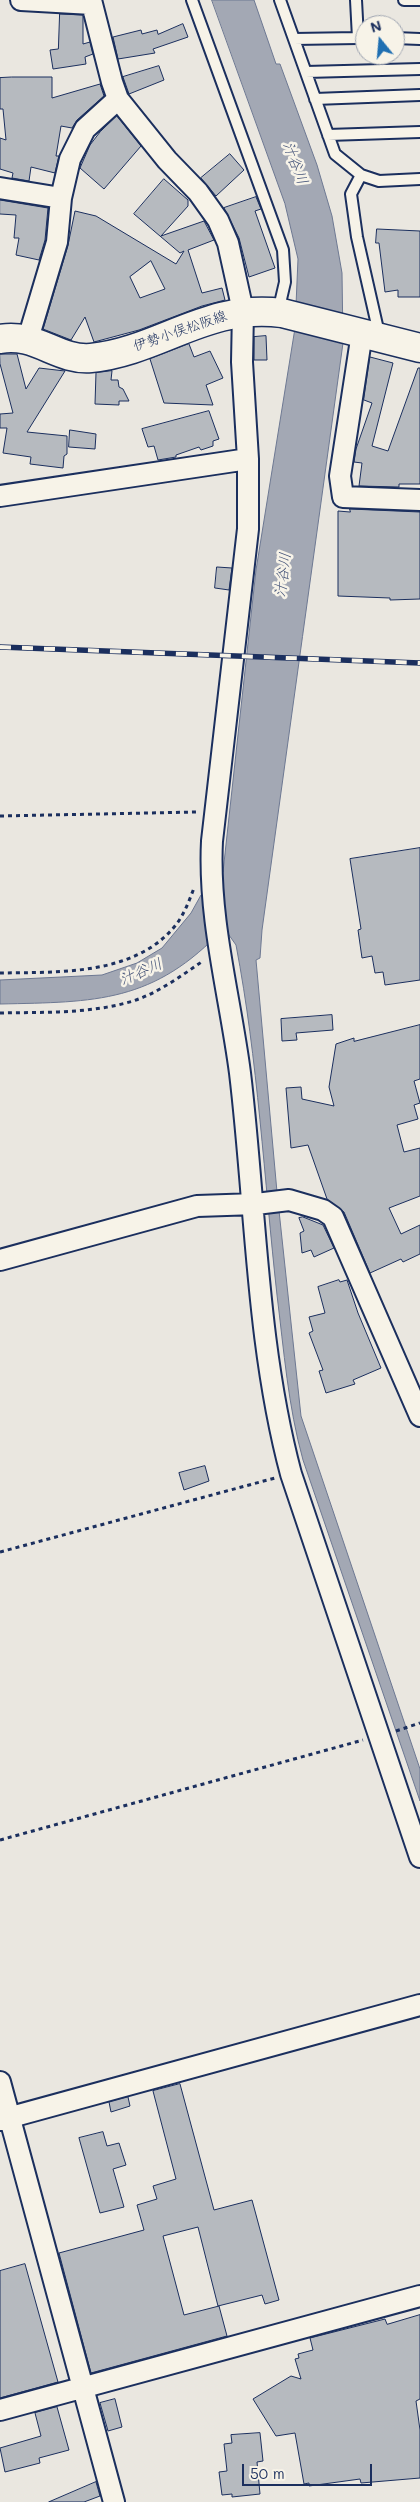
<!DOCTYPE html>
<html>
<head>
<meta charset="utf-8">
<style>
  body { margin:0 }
  #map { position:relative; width:420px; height:2502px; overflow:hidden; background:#eae7e0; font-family:Mali,sans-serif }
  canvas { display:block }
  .north { position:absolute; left:355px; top:15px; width:50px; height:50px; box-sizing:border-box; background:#f7f3e8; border:1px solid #9fa5b1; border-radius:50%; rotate:343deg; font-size:14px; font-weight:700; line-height:20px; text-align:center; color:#1b2f5e }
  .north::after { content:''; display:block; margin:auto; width:18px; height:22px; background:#1f6fb2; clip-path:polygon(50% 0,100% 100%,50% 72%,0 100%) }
  .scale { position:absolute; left:242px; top:2464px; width:130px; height:22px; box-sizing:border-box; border:2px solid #1b2f5e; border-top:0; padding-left:6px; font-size:15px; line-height:18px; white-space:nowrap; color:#1b2f5e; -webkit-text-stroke:4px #f7f3e8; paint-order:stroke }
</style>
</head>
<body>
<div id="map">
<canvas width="420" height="2502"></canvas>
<div class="north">N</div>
<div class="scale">50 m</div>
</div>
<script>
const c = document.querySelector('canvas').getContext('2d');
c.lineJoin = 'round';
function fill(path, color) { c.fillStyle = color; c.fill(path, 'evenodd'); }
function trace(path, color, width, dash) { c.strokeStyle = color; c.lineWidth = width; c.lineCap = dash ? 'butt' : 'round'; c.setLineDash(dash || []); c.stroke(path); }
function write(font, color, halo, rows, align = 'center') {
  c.font = font + ' Mali,"Klee One",sans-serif'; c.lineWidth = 5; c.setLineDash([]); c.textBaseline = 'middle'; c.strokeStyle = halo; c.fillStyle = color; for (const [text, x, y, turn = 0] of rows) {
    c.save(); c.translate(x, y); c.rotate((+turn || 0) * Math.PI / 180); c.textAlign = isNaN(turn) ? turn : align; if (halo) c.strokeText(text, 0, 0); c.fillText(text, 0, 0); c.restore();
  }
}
const water = new Path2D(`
  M 212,0 L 254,0 L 276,64 L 280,64 L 317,165 L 332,216 L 342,273 L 343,343 L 262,930 L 260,958 L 256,960 L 277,1192 L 301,1416 L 420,1769 L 420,1801 L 303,1460 C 288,1406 284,1351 277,1295 C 264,1178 258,1060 236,945 L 224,928 C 154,1003 96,1002 0,1004 L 0,980 L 102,975 L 137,963 L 162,948 L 191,913 L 201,895 L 223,872 L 256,570 L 295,328 L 298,259 L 285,204 Z`);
fill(water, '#a3a8b4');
trace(water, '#6d7892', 1);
const building = new Path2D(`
  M 60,14 L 83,15 L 83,44 L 90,42 L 93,54 L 85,57 L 86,64 L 53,69 L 50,50 L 58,49 Z
  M 183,24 L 188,37 L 153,49 L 155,53 L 118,59 L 113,37 L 141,30 L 142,34 L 157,30 L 158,34 Z
  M 159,66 L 164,80 L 129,94 L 123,77 Z
  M 12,77 L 52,77 L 52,98 L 100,84 L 104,96 L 77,120 L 72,128 L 61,126 L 56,156 L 59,156 L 55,173 L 31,167 L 29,181 L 12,178 L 13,173 L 0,169 L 0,138 L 6,140 L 3,109 L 0,109 L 0,78 Z
  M 117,116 L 141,146 L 104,189 L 80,168 L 90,145 L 100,132 Z
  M 230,154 L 244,170 L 216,196 L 201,178 Z
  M 164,179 L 188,200 L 188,206 L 161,236 L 204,221 L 214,240 L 188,250 L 202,293 L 222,288 L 225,300 L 202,306 L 139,330 L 94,342 L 85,317 L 71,340 L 43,329 L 68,245 L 75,211 L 96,216 L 176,264 L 184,251 L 180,253 L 134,214 ZM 151,261 L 165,289 L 140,298 L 130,277 Z
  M 256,197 L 261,209 L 255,211 L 275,268 L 249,277 L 239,238 L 224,208 Z
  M 0,200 L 48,208 L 45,240 L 39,260 L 16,255 L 19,238 L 14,238 L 16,215 L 0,214 Z
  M 377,229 L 420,231 L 420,297 L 398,297 L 398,290 L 385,292 L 379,243 L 376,243 Z
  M 266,336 L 267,360 L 254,360 L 254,337 Z
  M 189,344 L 194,357 L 210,351 L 223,378 L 206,385 L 213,405 L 164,403 L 150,359 Z
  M 0,354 L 17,354 L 26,389 L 39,368 L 65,371 L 27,432 L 67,436 L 67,454 L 64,456 L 63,468 L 30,464 L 31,457 L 3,453 L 7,428 L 0,428 L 0,414 L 13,413 L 0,364 Z
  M 370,357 L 393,363 L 372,446 L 388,451 L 418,368 L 420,368 L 420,484 L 399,484 L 399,487 L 359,486 L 362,463 L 354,462 L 356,449 L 372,403 L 364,400 Z
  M 112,371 L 111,380 L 118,380 L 119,387 L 123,389 L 129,401 L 119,401 L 119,405 L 95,404 L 96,373 Z
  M 209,411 L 219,439 L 213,441 L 213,446 L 201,450 L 199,447 L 176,455 L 176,457 L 158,460 L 154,446 L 148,447 L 142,429 Z
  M 70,430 L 96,434 L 95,449 L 69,447 Z
  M 350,509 L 420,512 L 420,599 L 390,600 L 390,598 L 338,596 L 338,511 L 350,512 Z
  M 217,567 L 232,568 L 229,590 L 215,588 Z
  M 420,848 L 420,980 L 385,985 L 383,972 L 375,973 L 372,956 L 362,958 L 358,930 L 361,929 L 350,859 Z
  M 332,1015 L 333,1030 L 296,1033 L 297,1040 L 282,1041 L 281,1019 Z
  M 420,1025 L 420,1079 L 414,1081 L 420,1103 L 414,1105 L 418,1119 L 397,1125 L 404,1152 L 420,1148 L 420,1196 L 389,1208 L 401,1234 L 420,1225 L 420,1254 L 403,1262 L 401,1259 L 370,1273 L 344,1212 L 327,1199 L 308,1145 L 291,1148 L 286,1088 L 301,1087 L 302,1099 L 334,1106 L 329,1087 L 336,1044 L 354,1038 L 354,1041 Z
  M 303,1217 L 323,1225 L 334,1248 L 314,1257 L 311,1250 L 302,1253 L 300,1233 L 304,1231 L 299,1218 Z
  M 339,1280 L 340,1282 L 347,1280 L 358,1313 L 381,1368 L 353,1380 L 355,1384 L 326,1393 L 319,1371 L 323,1370 L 309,1333 L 313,1331 L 309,1317 L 325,1313 L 318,1287 Z
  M 205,1466 L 209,1481 L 184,1490 L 179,1473 Z
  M 180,2084 L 214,2210 L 252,2200 L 279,2300 L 265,2304 L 262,2295 L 218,2306 L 198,2227 L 163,2236 L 184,2315 L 219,2306 L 227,2336 L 91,2373 L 59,2253 L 144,2230 L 137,2205 L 157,2199 L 153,2186 L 176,2179 L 153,2091 Z
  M 128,2097 L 130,2106 L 111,2112 L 109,2102 Z
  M 103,2132 L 107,2146 L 119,2143 L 126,2165 L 113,2169 L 124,2207 L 100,2213 L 79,2138 Z
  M 25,2264 L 58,2382 L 0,2398 L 0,2271 Z
  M 420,2315 L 420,2399 L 416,2401 L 420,2430 L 420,2478 L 361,2483 L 360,2479 L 309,2486 L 309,2483 L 304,2484 L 295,2433 L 276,2436 L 253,2399 L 291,2376 L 301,2379 L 295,2359 L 299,2358 L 298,2354 L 313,2350 L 310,2338 L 385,2319 L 387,2324 Z
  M 115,2399 L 122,2427 L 108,2431 L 100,2403 Z
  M 57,2407 L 69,2450 L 39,2458 L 40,2463 L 5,2472 L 0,2448 L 41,2436 L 35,2413 Z
  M 260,2433 L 263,2461 L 257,2462 L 260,2494 L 232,2497 L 232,2494 L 222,2495 L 219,2472 L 227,2471 L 224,2444 L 232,2443 L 231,2435 Z
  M 96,2482 L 100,2496 L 84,2502 L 49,2502 Z`);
fill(building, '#b6babf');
trace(building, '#1b2f5e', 1);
const lane = new Path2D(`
  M 192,0 L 283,250 L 285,282 L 278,312
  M 280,0 L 335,154 L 361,175 L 379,181 L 420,179
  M 404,0 L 420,0
  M 395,38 L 420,39
  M 294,39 L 358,38 L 356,0
  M 306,72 L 420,69
  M 315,99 L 420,95
  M 328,135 L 420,132
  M 361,175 L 351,194 L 357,237 L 377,325 L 376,334`);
const street = new Path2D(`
  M 21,0 L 92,4
  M 91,0 L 112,82 L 118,99 L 167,160 L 198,192 L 218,220 L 228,243 L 243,311 L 242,362 L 248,459 L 248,529 L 212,841 C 208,919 230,996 240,1073 C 256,1206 256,1343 291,1474 L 420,1857
  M 0,188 L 61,198
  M 362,333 L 340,476 L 343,497 L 420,500
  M 28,339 L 57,242 L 61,198 L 70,159 L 85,129 L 118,99
  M 0,496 L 248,459
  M 0,1260 L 197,1206 L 256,1204 L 289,1200 L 323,1210 L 333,1217 L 420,1416
  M 0,2082 L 114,2502
  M 0,2120 L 420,2005
  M 0,2410 L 420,2296`);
const secondary = new Path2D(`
  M 0,339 C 35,332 58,361 91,358 C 160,351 207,303 282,313 L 420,348`);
trace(lane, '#1b2f5e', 14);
trace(street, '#1b2f5e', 24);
trace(secondary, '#1b2f5e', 31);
trace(new Path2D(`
  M 0,816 L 197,812
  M 0,973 C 58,972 134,976 175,926 C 184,915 189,901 194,888
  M 0,1013 C 44,1012 90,1014 133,1001 C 158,993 181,976 203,961
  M 0,1552 L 275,1478
  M 396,1731 L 420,1723
  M 0,1840 L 363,1740`), '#1b2f5e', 3, [4, 4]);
trace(lane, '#f7f3e8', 10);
trace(street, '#f7f3e8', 20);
trace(secondary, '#f7f3e8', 28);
const rail = new Path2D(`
  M 0,647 L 420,663`);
trace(rail, '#1b2f5e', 5.5);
trace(rail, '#f7f3e8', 4, [11]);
write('14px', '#1b2f5e', '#f7f3e8', [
  ["伊勢小俣松阪線",180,331,-19]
]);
write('italic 15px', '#445378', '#f7f3e8', [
  ["汁谷川",295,163,69],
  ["汁谷川",283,575,-83],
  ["汁谷川",141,972,-24]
]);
</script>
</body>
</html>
